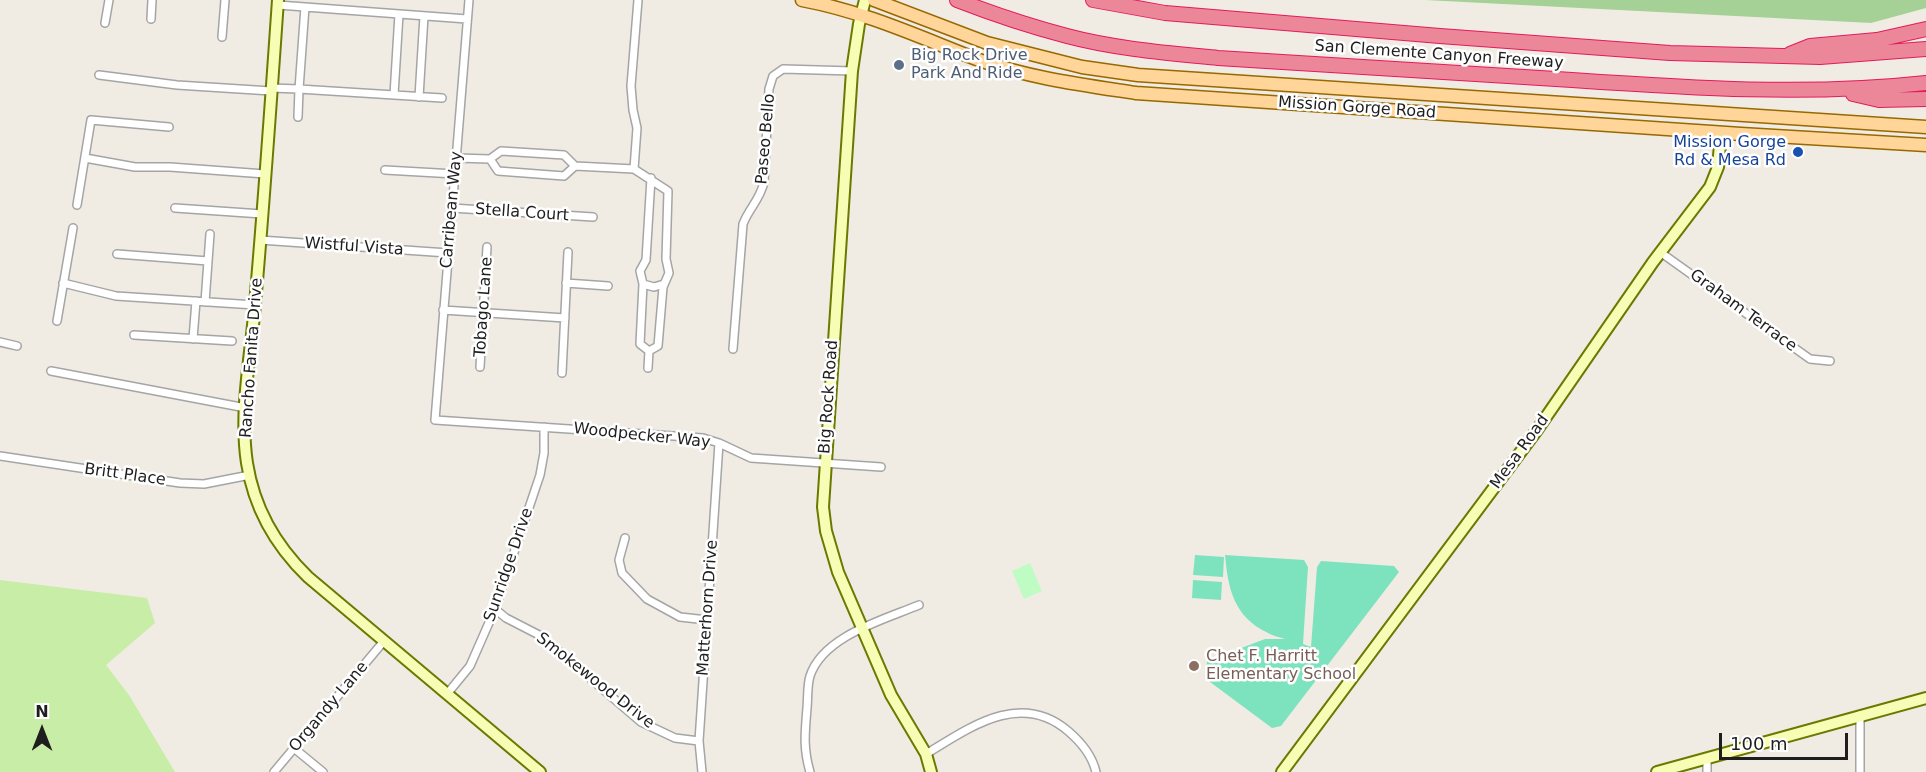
<!DOCTYPE html>
<html>
<head>
<meta charset="utf-8">
<style>
  body { margin:0 }
  #map { position:relative; width:1926px; height:772px; overflow:hidden; background:#f0ece4; font-family:"DejaVu Sans",sans-serif }
  canvas { display:block }
  .north { position:absolute; left:12px; top:700px; width:60px; height:60px; -webkit-text-stroke:4px #fff; paint-order:stroke; rotate:0deg; font-size:16px; font-weight:700; line-height:24px; text-align:center; color:#1e1e1e }
  .north::after { content:''; display:block; margin:auto; width:21px; height:27px; background:#1e1e1e; clip-path:polygon(50% 0,100% 100%,50% 72%,0 100%) }
  .scale { position:absolute; left:1719px; top:733px; width:129px; height:27px; box-sizing:border-box; border:3px solid #1e1e1e; border-top:0; padding-left:8px; font-size:18px; line-height:21px; white-space:nowrap; color:#1e1e1e; -webkit-text-stroke:4px #fff; paint-order:stroke }
</style>
</head>
<body>
<div id="map">
<canvas width="1926" height="772"></canvas>
<div class="north">N</div>
<div class="scale">100 m</div>
</div>
<script>
const c = document.querySelector('canvas').getContext('2d');
c.lineJoin = 'round';
function fill(path, color) { c.fillStyle = color; c.fill(path, 'evenodd'); }
function trace(path, color, width, dash) { c.strokeStyle = color; c.lineWidth = width; c.lineCap = dash ? 'butt' : 'round'; c.setLineDash(dash || []); c.stroke(path); }
function write(font, color, halo, rows, align = 'center') {
  c.font = font + ' "DejaVu Sans",sans-serif'; c.lineWidth = 5; c.setLineDash([]); c.textBaseline = 'middle'; c.strokeStyle = halo; c.fillStyle = color; for (const [text, x, y, turn = 0] of rows) {
    c.save(); c.translate(x, y); c.rotate((+turn || 0) * Math.PI / 180); c.textAlign = isNaN(turn) ? turn : align; if (halo) c.strokeText(text, 0, 0); c.fillText(text, 0, 0); c.restore();
  }
}
fill(new Path2D(`
  M 0,580 L 147,598 L 155,623 L 106,665 L 129,695 L 175,772 L 0,772 Z`), '#c8eda7');
fill(new Path2D(`
  M 1425,0 L 1926,0 L 1926,8 L 1871,23 Z`), '#a6d196');
fill(new Path2D(`
  M 1030,563 L 1042,591 L 1024,599 L 1012,571 Z`), '#befcc4');
fill(new Path2D(`
  M 1195,555 L 1224,557 L 1223,577 L 1193,575 Z
  M 1225,555 L 1304,560 L 1308,567 L 1303,644 L 1311,647 L 1317,567 L 1321,561 L 1394,566 L 1399,572 L 1281,726 L 1272,728 L 1206,679 L 1207,661 L 1265,639 L 1285,639 C 1280,637 1273,636 1268,633 C 1234,617 1228,589 1225,555 Z
  M 1193,580 L 1222,582 L 1221,600 L 1192,598 Z`), '#7de3be');
const street = new Path2D(`
  M 469,0 L 435,420 L 703,438 L 719,443 L 751,458 L 881,467
  M 278,5 L 467,19
  M 151,19 L 152,0
  M 105,23 L 109,0
  M 222,37 L 225,0
  M 99,75 L 177,85 L 271,91
  M 271,88 L 299,89 L 305,7
  M 394,95 L 399,14
  M 419,97 L 424,16
  M 298,117 L 299,89 L 442,98
  M 85,158 L 135,167 L 170,167 L 265,174
  M 456,158 L 490,159 L 501,151 L 564,155 L 575,166 L 634,169 L 668,191 L 666,259 L 669,273 L 663,287 L 658,346 L 649,351
  M 490,159 L 498,171 L 564,176 L 575,166
  M 634,169 L 637,128 L 633,110 L 631,86 L 638,0
  M 385,170 L 455,174
  M 77,205 L 91,120 L 169,127
  M 175,208 L 262,214
  M 452,208 L 593,217
  M 260,240 L 448,253
  M 1660,252 L 1810,359 L 1830,361
  M 117,254 L 208,261
  M 63,283 L 116,296 L 255,305
  M 566,283 L 608,286
  M 643,284 L 654,287 L 664,284
  M 205,302 L 210,234
  M 443,310 L 565,318
  M 57,321 L 73,228
  M 134,335 L 232,341
  M 193,339 L 196,301
  M 0,342 L 17,346
  M 733,349 L 743,224 C 749,208 760,200 764,182 L 769,89 L 773,76 L 783,69 L 852,71
  M 649,351 L 640,344 L 643,284 L 640,271 L 646,260 L 651,178
  M 480,367 L 487,247
  M 648,368 L 649,351
  M 51,371 L 246,408
  M 562,373 L 568,252
  M 0,456 L 180,483 L 204,484 L 250,475
  M 625,538 L 619,560 L 622,573 L 647,599 L 680,617 L 707,620
  M 495,609 L 506,618 L 541,636 L 641,722 L 675,738 L 699,741
  M 447,694 L 470,666 L 495,609 L 540,475 L 544,453 L 544,427
  M 1860,715 L 1860,772
  M 295,749 L 323,772
  M 926,754 C 969,728 1020,690 1068,731 C 1081,742 1092,755 1096,772
  M 1707,759 L 1707,772
  M 274,772 L 384,641
  M 702,772 L 699,741 L 719,443
  M 810,772 C 803,748 805,733 807,708 C 808,698 807,686 810,676 C 823,636 883,620 919,605`);
const secondary = new Path2D(`
  M 278,0 C 271,101 264,203 255,304 C 251,356 239,411 247,463 C 254,508 276,546 308,577 L 540,772
  M 865,0 L 859,24 L 852,71 L 823,507 L 826,531 L 838,572 L 891,695 L 926,754 L 931,772
  M 1282,772 L 1537,430 L 1653,262 L 1710,187 L 1718,167 L 1721,133
  M 1657,772 L 1926,698`);
const primary = new Path2D(`
  M 802,0 C 866,12 919,37 979,60 C 1029,78 1084,85 1136,93 L 1741,134 L 1926,145
  M 874,0 L 987,43 L 1082,67 L 1138,75 L 1926,127`);
const highway = new Path2D(`
  M 957,0 C 993,14 1029,26 1067,36 C 1116,49 1168,53 1218,58 C 1336,65 1454,73 1572,80 C 1690,88 1808,96 1926,83
  M 1093,0 L 1165,13 L 1440,36 L 1670,53 L 1820,57 L 1926,49
  M 1790,54 L 1810,46 L 1877,40 L 1926,29
  M 1853,94 L 1879,100 L 1926,99`);
trace(street, '#a5a5a5', 10);
trace(secondary, '#6a7a00', 14);
trace(primary, '#986900', 15);
trace(highway, '#e31b5b', 16);
trace(street, '#fff', 7);
trace(secondary, '#f7fdb5', 10);
trace(primary, '#ffd599', 12);
trace(highway, '#eb8798', 14);
for (const [x, y, r, color] of [
  [899,65,6,"#5c6f8a"],
  [1798,152,6,"#1a4fb4"],
  [1194,666,6,"#8d6e63"]
]) { const dot = new Path2D(); dot.arc(x, y, r, 0, 2 * Math.PI); c.fillStyle = color; c.fill(dot); trace(dot, '#fff', 2); }
write('16px', '#1e1e1e', '#fff', [
  ["San Clemente Canyon Freeway",1439,55,4],
  ["Mission Gorge Road",1357,108,4],
  ["Paseo Bello",766,139,-85],
  ["Carribean Way",452,210,-85],
  ["Stella Court",522,213,4],
  ["Wistful Vista",354,247,4],
  ["Tobago Lane",484,307,-86],
  ["Graham Terrace",1743,311,36],
  ["Rancho Fanita Drive",252,358,-86],
  ["Big Rock Road",829,397,-86],
  ["Woodpecker Way",642,436,6],
  ["Mesa Road",1520,452,-54],
  ["Britt Place",125,475,8],
  ["Sunridge Drive",509,565,-71],
  ["Matterhorn Drive",708,608,-86],
  ["Smokewood Drive",595,681,38],
  ["Organdy Lane",329,707,-50]
]);
write('16px', '#4e5e75', '#fff', [
  ["Big Rock Drive",911,56],
  ["Park And Ride",911,74]
], 'left');
write('16px', '#164399', '#fff', [
  ["Mission Gorge",1786,143],
  ["Rd & Mesa Rd",1786,161]
], 'right');
write('16px', '#785e54', '#fff', [
  ["Chet F. Harritt",1206,657],
  ["Elementary School",1206,675]
], 'left');
</script>
</body>
</html>
